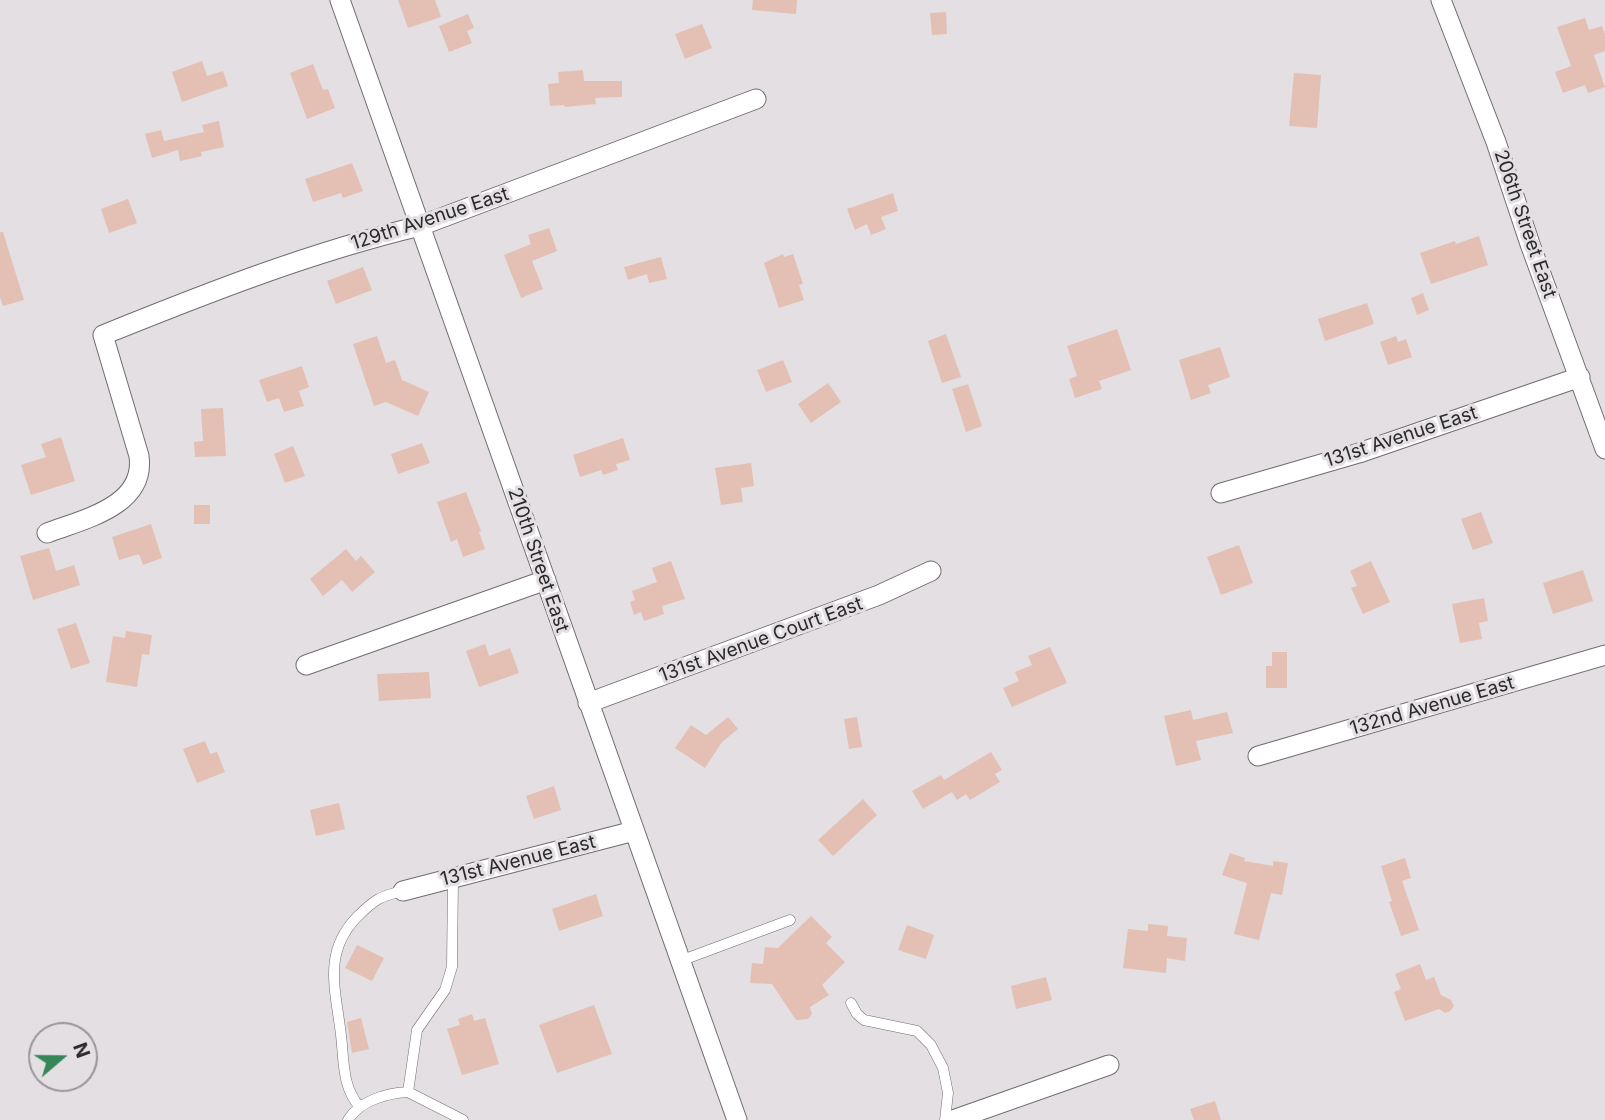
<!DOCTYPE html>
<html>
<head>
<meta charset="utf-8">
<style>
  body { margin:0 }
  #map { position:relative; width:1605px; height:1120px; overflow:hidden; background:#e3dfe3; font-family:Inter,sans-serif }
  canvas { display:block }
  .north { position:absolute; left:28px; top:1022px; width:70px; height:70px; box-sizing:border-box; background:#e3dfe3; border:2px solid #999699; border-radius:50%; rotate:70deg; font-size:19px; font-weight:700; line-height:28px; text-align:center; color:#2a292b }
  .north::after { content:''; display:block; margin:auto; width:24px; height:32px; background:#368758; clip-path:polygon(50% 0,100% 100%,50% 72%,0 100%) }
</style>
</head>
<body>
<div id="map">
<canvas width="1605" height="1120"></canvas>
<div class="north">N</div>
</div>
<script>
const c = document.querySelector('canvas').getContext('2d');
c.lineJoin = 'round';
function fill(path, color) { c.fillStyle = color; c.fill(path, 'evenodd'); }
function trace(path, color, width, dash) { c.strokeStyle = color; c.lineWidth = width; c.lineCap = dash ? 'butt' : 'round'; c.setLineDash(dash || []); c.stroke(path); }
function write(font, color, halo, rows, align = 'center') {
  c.font = font + ' Inter,sans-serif'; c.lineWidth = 6; c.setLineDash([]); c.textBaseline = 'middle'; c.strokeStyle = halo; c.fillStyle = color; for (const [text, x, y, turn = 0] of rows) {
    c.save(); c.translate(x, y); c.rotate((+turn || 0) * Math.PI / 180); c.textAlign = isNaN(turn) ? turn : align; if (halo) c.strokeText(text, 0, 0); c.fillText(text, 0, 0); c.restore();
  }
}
fill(new Path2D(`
  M 398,0 L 435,0 L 441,17 L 408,28 Z
  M 753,0 L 797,0 L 796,14 L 752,10 Z
  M 946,12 L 947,34 L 932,35 L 930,13 Z
  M 468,14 L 474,28 L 467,31 L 472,43 L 449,52 L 439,26 Z
  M 1585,18 L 1589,30 L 1602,26 L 1605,34 L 1605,51 L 1594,55 L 1605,87 L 1588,93 L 1585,85 L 1563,93 L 1555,72 L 1571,66 L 1557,27 Z
  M 702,24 L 712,48 L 685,59 L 675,34 Z
  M 202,61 L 207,76 L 223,71 L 228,86 L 182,102 L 172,72 Z
  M 313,64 L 323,90 L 328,89 L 335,108 L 307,119 L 290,73 Z
  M 583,70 L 584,81 L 622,81 L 622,97 L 595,98 L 596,104 L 565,107 L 564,105 L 550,106 L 548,84 L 559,83 L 558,72 Z
  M 1294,73 L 1321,75 L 1317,128 L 1289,126 Z
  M 219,121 L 224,147 L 201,152 L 202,156 L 180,161 L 178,150 L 152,158 L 145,134 L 161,130 L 164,141 L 204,132 L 202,125 Z
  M 352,163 L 363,191 L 343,198 L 341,193 L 313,202 L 305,179 Z
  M 893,193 L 898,211 L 881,217 L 886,229 L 871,235 L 867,224 L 855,230 L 847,209 Z
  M 128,199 L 137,223 L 109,233 L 101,209 Z
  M 549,228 L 557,251 L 532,261 L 543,289 L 521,298 L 504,255 L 531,244 L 528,235 Z
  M 0,232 L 3,232 L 24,300 L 3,306 L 0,297 Z
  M 1479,236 L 1488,265 L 1431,284 L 1420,253 L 1455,241 L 1456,244 Z
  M 783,254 L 784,257 L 793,254 L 803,284 L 799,285 L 804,300 L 779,308 L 764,263 Z
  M 661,257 L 667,279 L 649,283 L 647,274 L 628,280 L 624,267 Z
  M 363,267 L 372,290 L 336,304 L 327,281 Z
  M 1423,293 L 1429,310 L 1417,315 L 1411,298 Z
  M 1367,303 L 1374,324 L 1325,341 L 1318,319 Z
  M 1117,329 L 1131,370 L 1099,381 L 1102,389 L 1075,398 L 1069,379 L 1077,376 L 1067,346 Z
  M 946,334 L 961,377 L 942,383 L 928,341 Z
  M 377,336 L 386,363 L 395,360 L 402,380 L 429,392 L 418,416 L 386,402 L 374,406 L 353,344 Z
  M 1396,336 L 1398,342 L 1406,339 L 1412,357 L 1388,365 L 1380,342 Z
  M 1220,347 L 1230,377 L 1208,385 L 1211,393 L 1191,400 L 1179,360 Z
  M 783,360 L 792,382 L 766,392 L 757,370 Z
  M 302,366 L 309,387 L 299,391 L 304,406 L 284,412 L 279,398 L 267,402 L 259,380 Z
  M 828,383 L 841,402 L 811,423 L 798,404 Z
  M 968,384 L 982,426 L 966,432 L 952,389 Z
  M 223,408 L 226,456 L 195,457 L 194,442 L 203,441 L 201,409 Z
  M 61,437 L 75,481 L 31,495 L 21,465 L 46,457 L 41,444 Z
  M 623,438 L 630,460 L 616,464 L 618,470 L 603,475 L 601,470 L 580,477 L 573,455 Z
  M 422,443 L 430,463 L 398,474 L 391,454 Z
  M 293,446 L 305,476 L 285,483 L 274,454 Z
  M 751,463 L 754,486 L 741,488 L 743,502 L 721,505 L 715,468 Z
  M 466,492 L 481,531 L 479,532 L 485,549 L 463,557 L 457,539 L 451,542 L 437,502 Z
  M 194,505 L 210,505 L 210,524 L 194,524 Z
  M 1481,512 L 1493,543 L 1473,550 L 1461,519 Z
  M 151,524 L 162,558 L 143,565 L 139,554 L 119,560 L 112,537 Z
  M 1239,545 L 1253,583 L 1221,595 L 1207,557 Z
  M 49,548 L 56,571 L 74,565 L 80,585 L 33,600 L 20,556 Z
  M 346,549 L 356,561 L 361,556 L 375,572 L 352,592 L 342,580 L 323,596 L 310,579 Z
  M 671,561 L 685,599 L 662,606 L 664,614 L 644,621 L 641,612 L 634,615 L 630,602 L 635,600 L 632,591 L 657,582 L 652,568 Z
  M 1371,561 L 1390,602 L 1363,614 L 1351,588 L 1357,586 L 1350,571 Z
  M 1583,570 L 1593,601 L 1553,614 L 1543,583 Z
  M 1484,598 L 1488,621 L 1479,623 L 1482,639 L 1460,643 L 1452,604 Z
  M 76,623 L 90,663 L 71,669 L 57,629 Z
  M 126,631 L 152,635 L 149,655 L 142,654 L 137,687 L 106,682 L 113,636 L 125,638 Z
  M 485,644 L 489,656 L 510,648 L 519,673 L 479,687 L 466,651 Z
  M 1050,647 L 1067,683 L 1012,707 L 1003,688 L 1019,681 L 1015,672 L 1032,665 L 1028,656 Z
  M 1272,652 L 1287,652 L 1287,688 L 1266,688 L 1266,666 L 1272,666 Z
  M 429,672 L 431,698 L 379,701 L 377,674 Z
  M 1191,710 L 1193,720 L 1227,712 L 1233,733 L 1196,741 L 1201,760 L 1176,766 L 1164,716 Z
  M 728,717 L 738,729 L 722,742 L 705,768 L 675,748 L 691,725 L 706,735 Z
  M 857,717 L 862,747 L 849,749 L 844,719 Z
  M 205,741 L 210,754 L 217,752 L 225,772 L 197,783 L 183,749 Z
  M 991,752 L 1002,770 L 995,774 L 1000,782 L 970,800 L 966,794 L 957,800 L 952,792 L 923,809 L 912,791 L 941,775 L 944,780 Z
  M 554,786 L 561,810 L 534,819 L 526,796 Z
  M 863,799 L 877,815 L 833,856 L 818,840 Z
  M 339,803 L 345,829 L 316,836 L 310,810 Z
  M 1230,853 L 1245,858 L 1244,861 L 1273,866 L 1273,861 L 1288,863 L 1282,895 L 1271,893 L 1259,940 L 1234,934 L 1247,883 L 1222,875 Z
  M 1405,858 L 1411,878 L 1402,881 L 1419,930 L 1401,936 L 1389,902 L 1392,901 L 1381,866 Z
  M 596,894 L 603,916 L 559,931 L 552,909 Z
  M 811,916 L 832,937 L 826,943 L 845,962 L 822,985 L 829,995 L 810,1007 L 812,1014 L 808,1019 L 796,1020 L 772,984 L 750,983 L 752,963 L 763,964 L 765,947 L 778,948 Z
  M 1148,924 L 1168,926 L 1167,936 L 1187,938 L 1185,961 L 1167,958 L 1166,973 L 1123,968 L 1128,929 L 1148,931 Z
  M 907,925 L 934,935 L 926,959 L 898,950 Z
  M 357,945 L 384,958 L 372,981 L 345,968 Z
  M 1420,964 L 1426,980 L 1434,977 L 1441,995 L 1451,1000 L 1454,1006 L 1450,1011 L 1445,1013 L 1439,1009 L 1405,1021 L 1394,992 L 1401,989 L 1395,974 Z
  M 1046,977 L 1052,1000 L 1016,1009 L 1011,986 Z
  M 594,1005 L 612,1054 L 557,1073 L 539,1025 Z
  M 472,1014 L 474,1021 L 485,1018 L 499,1064 L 462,1075 L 447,1029 L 460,1025 L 458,1019 Z
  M 361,1018 L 369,1049 L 352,1053 L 347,1022 Z
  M 1215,1101 L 1221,1120 L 1194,1120 L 1190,1109 Z`), '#e3c0b3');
const lane = new Path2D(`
  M 680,961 L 790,920
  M 851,1003 L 857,1014 L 864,1020 L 917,1031 L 931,1045 L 943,1068 L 948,1093 L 945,1120
  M 408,1092 L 463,1120
  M 360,1107 C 342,1088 344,1060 341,1035 C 336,991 322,953 357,917 C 374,900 380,896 403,891
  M 348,1120 C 359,1101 387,1093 408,1092 L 417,1030 L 445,990 L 452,967 L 453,878`);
const street = new Path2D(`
  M 340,0 L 737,1120
  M 1441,0 L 1496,142 L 1530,244 L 1605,449
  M 1221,493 L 1359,453 L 1580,377
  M 47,533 C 84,519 146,506 139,456 L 103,335 C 207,293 311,252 420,226 L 756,99
  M 306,665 L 546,580
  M 588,703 L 879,595 L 931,571
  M 1258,756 L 1605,655
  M 403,891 L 634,831
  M 953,1120 L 1109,1065`);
trace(lane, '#706c70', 11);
trace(street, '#706c70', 21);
trace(lane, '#fff', 10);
trace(street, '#fff', 19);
write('19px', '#2a292b', '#e3dfe3', [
  ["129th Avenue East",430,219,-18],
  ["206th Street East",1525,224,71],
  ["131st Avenue East",1401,437,-18],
  ["210th Street East",538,560,71],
  ["131st Avenue Court East",761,640,-20],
  ["132nd Avenue East",1432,706,-16],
  ["131st Avenue East",518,861,-14]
]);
</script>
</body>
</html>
